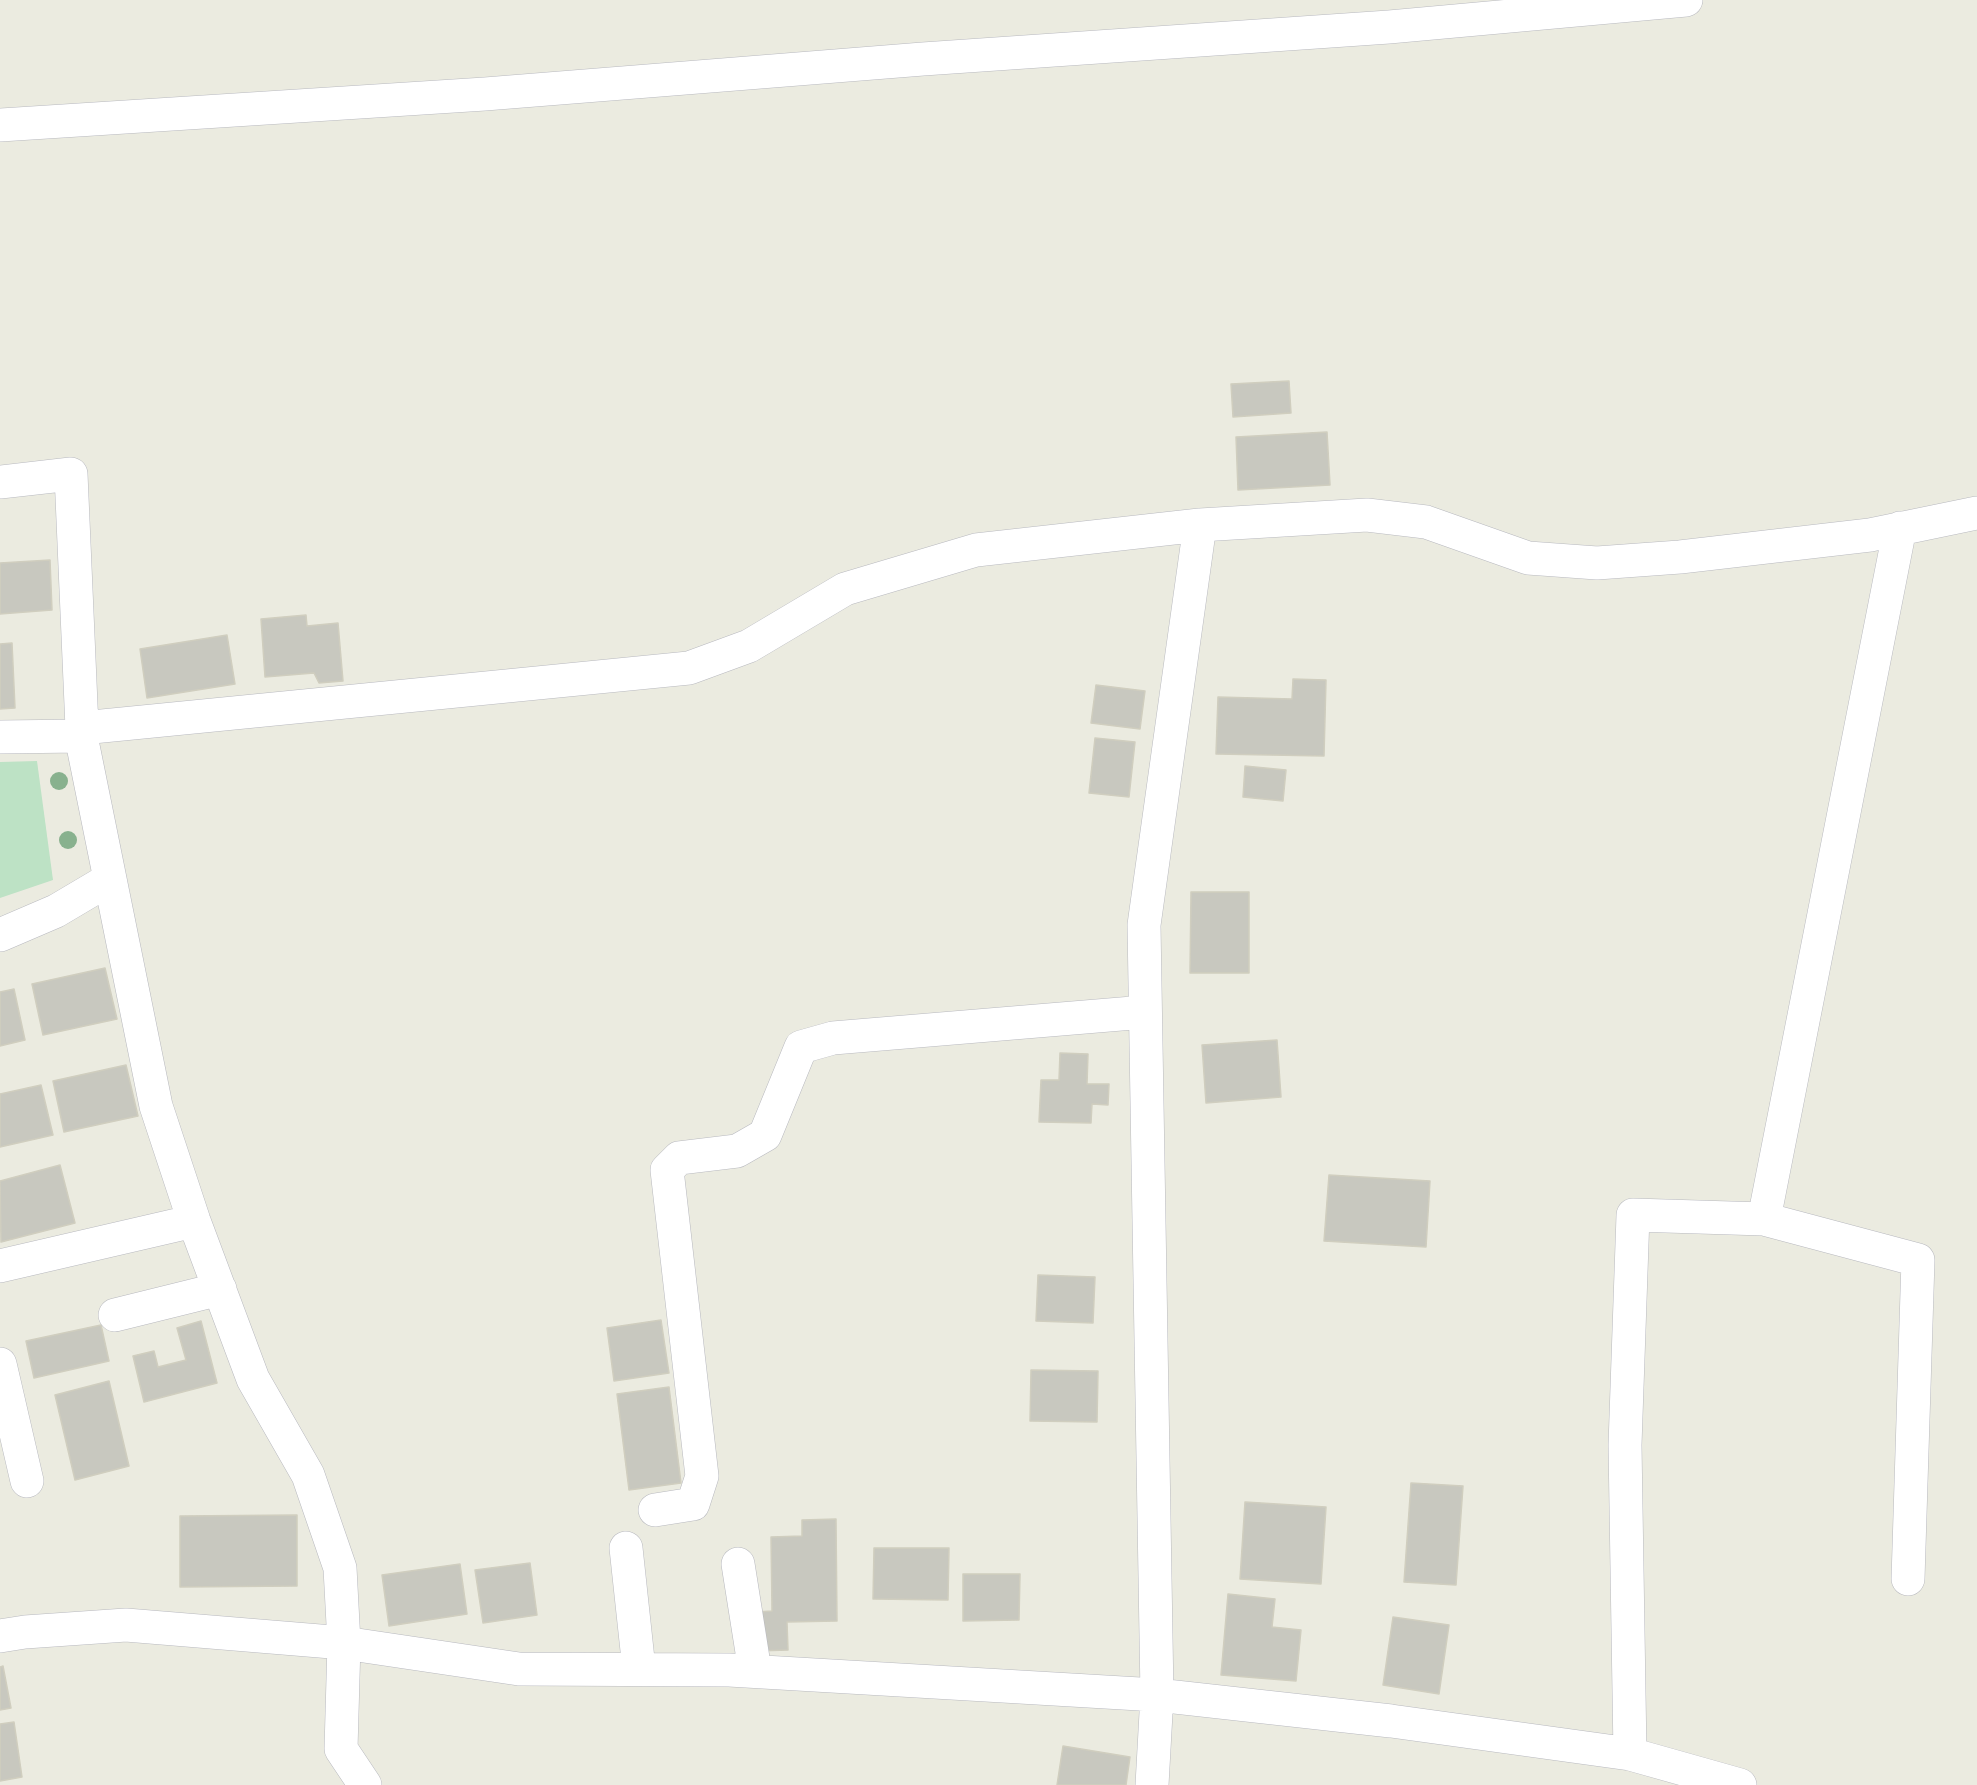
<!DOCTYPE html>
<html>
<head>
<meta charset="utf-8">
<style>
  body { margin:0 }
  canvas { display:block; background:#ebebe0 }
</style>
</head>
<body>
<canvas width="1977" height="1785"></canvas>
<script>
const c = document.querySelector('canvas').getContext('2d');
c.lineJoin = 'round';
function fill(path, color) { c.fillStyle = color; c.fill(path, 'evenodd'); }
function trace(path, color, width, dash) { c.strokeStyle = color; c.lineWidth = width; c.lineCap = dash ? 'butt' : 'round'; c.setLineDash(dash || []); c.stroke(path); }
fill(new Path2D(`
  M 37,761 L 53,880 L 0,898 L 0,762 Z`), '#bde2c5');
const building = new Path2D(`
  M 1289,381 L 1291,413 L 1233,417 L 1231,384 Z
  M 1327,432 L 1330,485 L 1238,490 L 1236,437 Z
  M 50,560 L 52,610 L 0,614 L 0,563 Z
  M 306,615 L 307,626 L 338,623 L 343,681 L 319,683 L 314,673 L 265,677 L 261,619 Z
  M 227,635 L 235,684 L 147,698 L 140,649 Z
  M 12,643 L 15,708 L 0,709 L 0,644 Z
  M 1293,679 L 1326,680 L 1324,756 L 1216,754 L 1218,697 L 1292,699 Z
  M 1096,685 L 1145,691 L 1140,729 L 1091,723 Z
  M 1095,738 L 1135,742 L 1129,797 L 1089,793 Z
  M 1245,766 L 1286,770 L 1283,801 L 1243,797 Z
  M 1191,892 L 1249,892 L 1249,973 L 1190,973 Z
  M 105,968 L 117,1019 L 43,1035 L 32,984 Z
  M 14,989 L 25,1040 L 0,1046 L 0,992 Z
  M 1277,1040 L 1281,1097 L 1206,1103 L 1202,1045 Z
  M 1060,1053 L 1088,1054 L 1087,1084 L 1109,1084 L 1108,1105 L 1092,1104 L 1091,1123 L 1039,1122 L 1041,1080 L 1059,1080 Z
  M 126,1065 L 138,1116 L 64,1132 L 53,1081 Z
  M 41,1085 L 53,1135 L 0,1147 L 0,1094 Z
  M 60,1165 L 75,1223 L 1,1242 L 0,1181 Z
  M 1329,1175 L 1430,1181 L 1426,1247 L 1324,1241 Z
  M 1038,1275 L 1095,1277 L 1093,1323 L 1036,1321 Z
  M 661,1320 L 669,1373 L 614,1381 L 607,1328 Z
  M 201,1321 L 217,1383 L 144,1402 L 133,1356 L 154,1351 L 158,1367 L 186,1360 L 177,1328 Z
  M 101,1325 L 109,1361 L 34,1378 L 26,1341 Z
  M 1031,1370 L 1098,1371 L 1097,1422 L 1030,1421 Z
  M 109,1381 L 129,1466 L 75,1480 L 55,1395 Z
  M 669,1387 L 681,1483 L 629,1490 L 617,1394 Z
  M 1411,1483 L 1463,1486 L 1456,1585 L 1404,1582 Z
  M 1245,1502 L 1326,1507 L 1321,1584 L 1240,1579 Z
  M 297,1515 L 297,1586 L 180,1587 L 180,1516 Z
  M 836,1519 L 837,1621 L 787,1622 L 788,1650 L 757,1651 L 756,1612 L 772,1611 L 771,1537 L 802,1536 L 802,1520 Z
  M 874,1548 L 949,1548 L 948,1600 L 873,1599 Z
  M 530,1563 L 537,1615 L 483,1623 L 475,1570 Z
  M 460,1564 L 467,1614 L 389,1626 L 382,1575 Z
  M 963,1574 L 1020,1574 L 1019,1620 L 963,1621 Z
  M 1228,1594 L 1275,1599 L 1272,1627 L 1301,1630 L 1296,1681 L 1221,1675 Z
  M 1393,1617 L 1449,1625 L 1439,1694 L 1383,1685 Z
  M 3,1666 L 11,1708 L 0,1710 L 0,1667 Z
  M 14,1722 L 22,1777 L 0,1781 L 0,1724 Z
  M 1063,1746 L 1130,1757 L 1126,1785 L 1057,1785 Z`);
fill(building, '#c8c8bf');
trace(building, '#d0cebf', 1.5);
const minor = new Path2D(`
  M 0,125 L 485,94 L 923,59 L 1389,27 L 1686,0
  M 0,482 L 71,474 L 82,728 L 81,736 L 156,1106 L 194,1221 L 253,1379 L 308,1475 L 340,1568 L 344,1643 L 341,1749 L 365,1785
  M 82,728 L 689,668 L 749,646 L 845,589 L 976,550 L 1200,525 L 1367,515 L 1426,522 L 1528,558 L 1597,563 L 1680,557 L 1870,535 L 1977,513
  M 0,737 L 81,736
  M 0,935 L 56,911 L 110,879
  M 1764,1219 L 1918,1260 L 1908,1579
  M 0,1266 L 194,1221
  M 115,1315 L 220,1289
  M 0,1364 L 27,1481
  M 655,1510 L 693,1504 L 702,1476 L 667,1170 L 679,1158 L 737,1151 L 765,1135 L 801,1047 L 833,1038 L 1145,1012
  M 626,1548 L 639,1669
  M 738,1564 L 755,1671
  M 0,1636 L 25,1632 L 126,1625 L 344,1643 L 519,1669 L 729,1670 L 1157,1695 L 1391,1721 L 1630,1754 L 1740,1785
  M 1630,1754 L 1625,1445 L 1633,1215 L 1764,1219 L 1900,528
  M 1152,1785 L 1157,1695 L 1144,925 L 1200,525`);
trace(minor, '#b8b9bf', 34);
trace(minor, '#fff', 33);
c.fillStyle = '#88b18e';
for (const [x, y] of [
  [59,781],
  [68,840]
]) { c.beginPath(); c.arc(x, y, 9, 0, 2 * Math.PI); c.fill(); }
</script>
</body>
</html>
